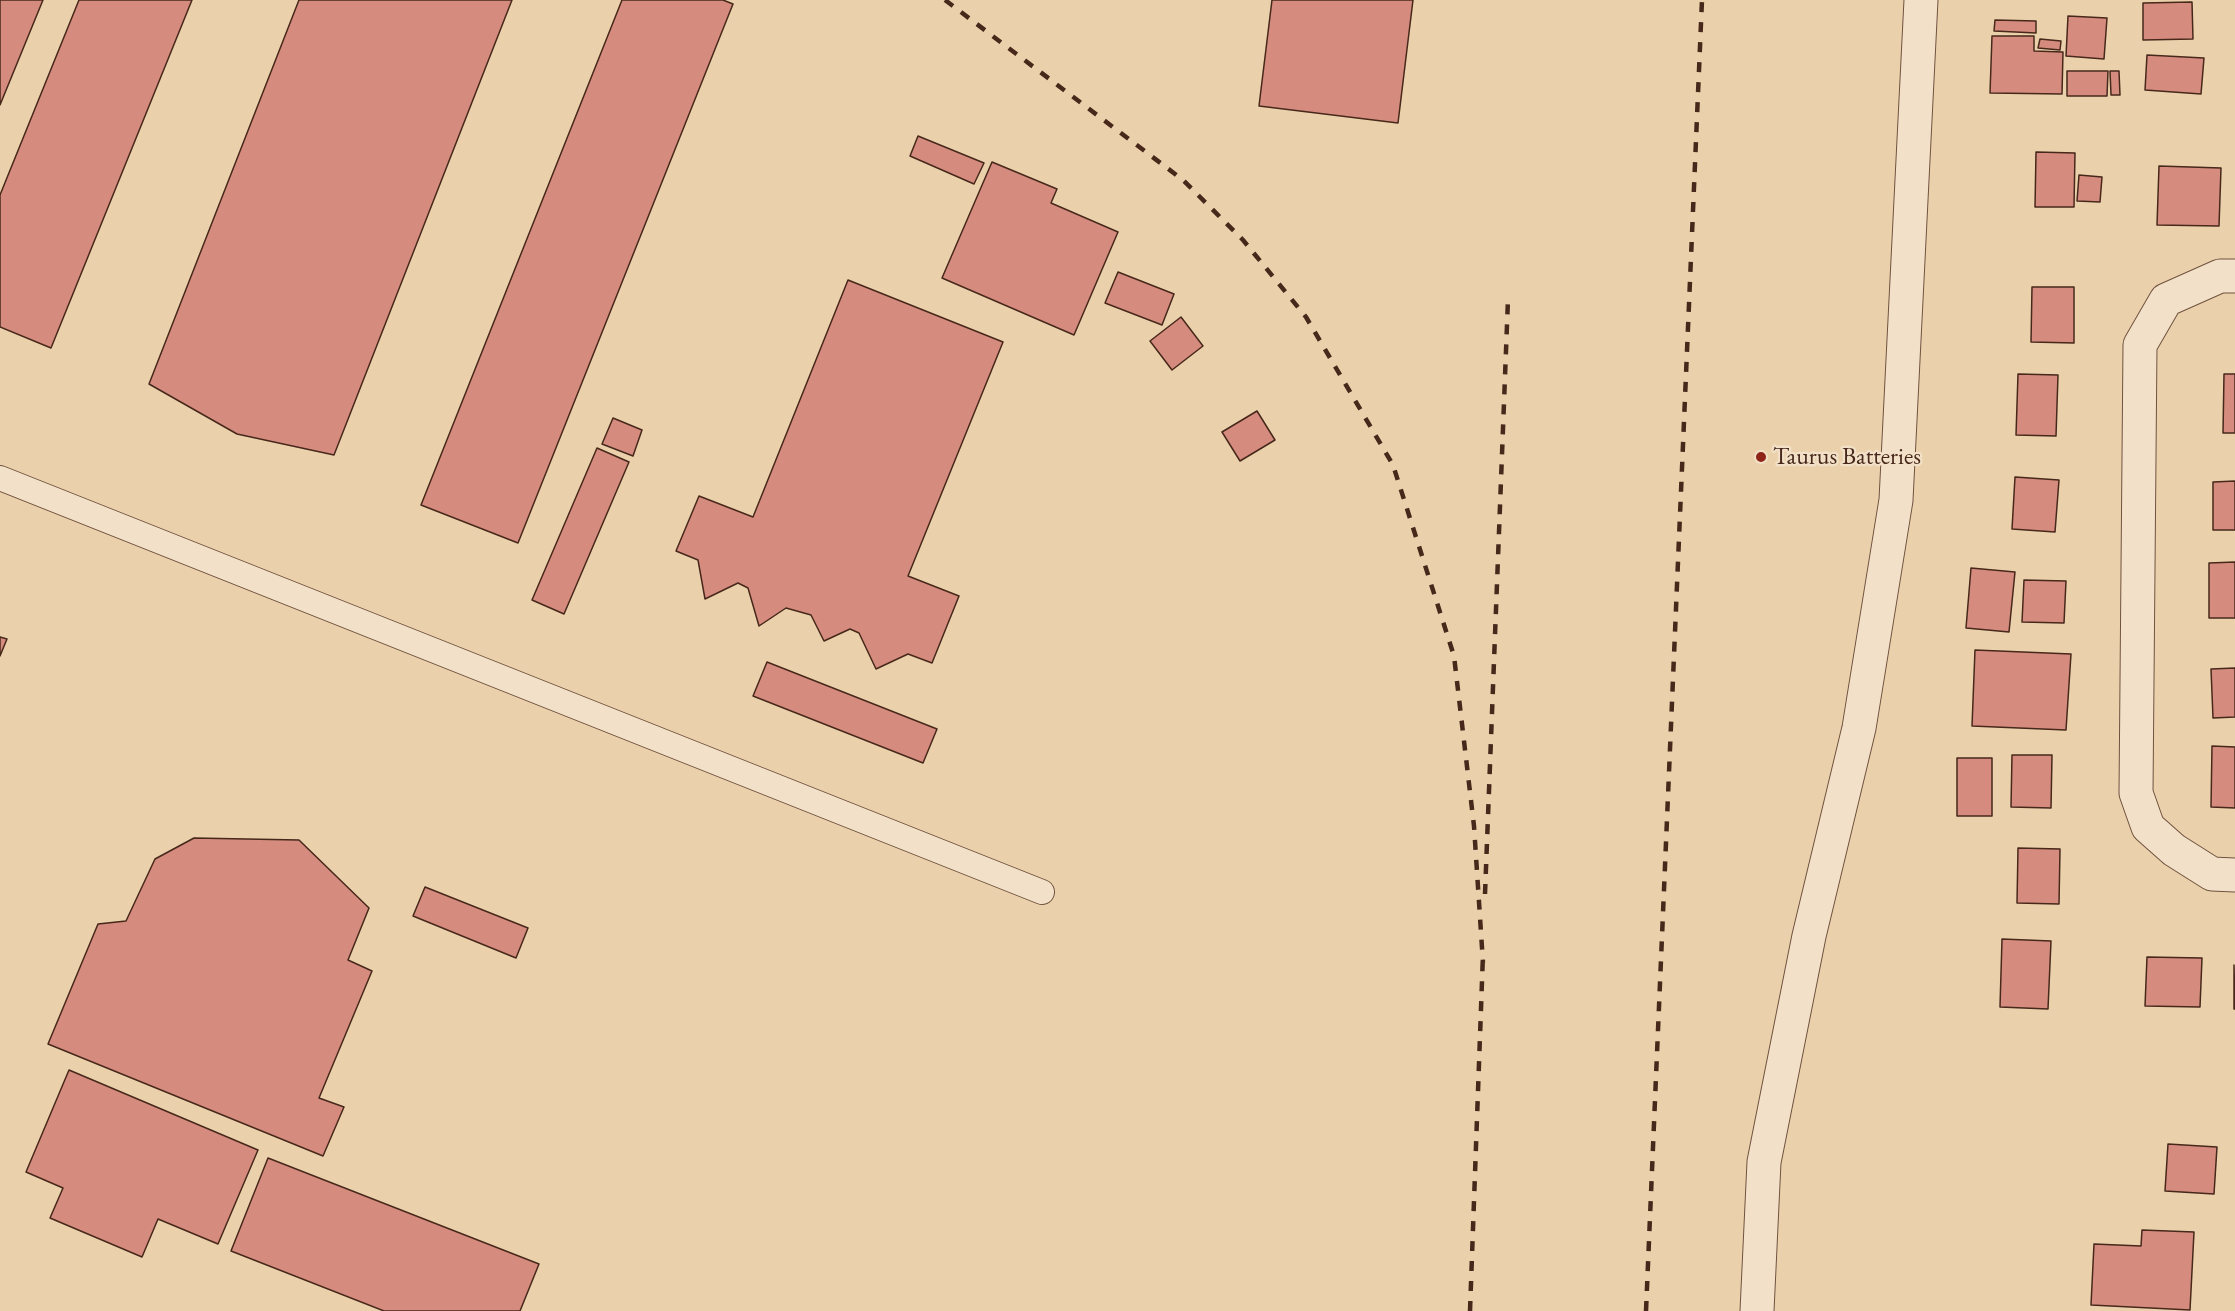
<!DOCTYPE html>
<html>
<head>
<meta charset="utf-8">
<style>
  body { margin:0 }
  canvas { display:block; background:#ebd1ab }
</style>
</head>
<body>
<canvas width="2235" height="1311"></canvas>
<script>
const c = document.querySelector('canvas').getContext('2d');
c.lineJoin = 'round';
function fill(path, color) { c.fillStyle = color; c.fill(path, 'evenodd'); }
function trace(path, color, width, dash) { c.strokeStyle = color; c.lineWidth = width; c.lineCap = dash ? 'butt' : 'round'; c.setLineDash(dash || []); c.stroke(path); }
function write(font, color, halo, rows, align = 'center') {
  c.font = font + ' "EB Garamond",serif'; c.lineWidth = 4.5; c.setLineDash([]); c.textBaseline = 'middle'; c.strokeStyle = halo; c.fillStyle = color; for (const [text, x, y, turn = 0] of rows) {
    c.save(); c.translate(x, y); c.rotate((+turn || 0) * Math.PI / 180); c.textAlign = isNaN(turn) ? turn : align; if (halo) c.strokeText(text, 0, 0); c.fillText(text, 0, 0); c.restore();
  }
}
const building = new Path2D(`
  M 0,0 L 43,0 L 0,105 Z
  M 79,0 L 192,0 L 51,348 L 0,327 L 0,195 Z
  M 299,0 L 512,0 L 334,455 L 237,434 L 149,384 Z
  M 622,0 L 723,0 L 733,4 L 518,543 L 421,505 Z
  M 1272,0 L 1413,0 L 1398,123 L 1259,106 Z
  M 2192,2 L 2193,39 L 2143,40 L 2143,3 Z
  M 2068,16 L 2107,18 L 2104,59 L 2066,56 Z
  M 1995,20 L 2036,21 L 2036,33 L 1994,31 Z
  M 1992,36 L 2034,36 L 2034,51 L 2063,52 L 2062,94 L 1990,93 Z
  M 2040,39 L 2061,41 L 2060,50 L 2038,48 Z
  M 2147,55 L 2204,58 L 2201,94 L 2145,90 Z
  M 2067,71 L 2108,71 L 2107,96 L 2067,96 Z
  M 2110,71 L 2119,71 L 2120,95 L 2111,95 Z
  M 918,136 L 984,163 L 974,184 L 910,156 Z
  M 2036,152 L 2075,153 L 2074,207 L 2035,207 Z
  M 992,162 L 1057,189 L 1051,203 L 1118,232 L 1074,335 L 942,278 Z
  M 2159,166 L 2221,168 L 2219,226 L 2157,225 Z
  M 2079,175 L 2102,177 L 2100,202 L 2077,201 Z
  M 1118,272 L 1174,294 L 1162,325 L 1105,303 Z
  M 848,280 L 1003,342 L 908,576 L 959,596 L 932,663 L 908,654 L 876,669 L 859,633 L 850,629 L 824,641 L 811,615 L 786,608 L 759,626 L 748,588 L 738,583 L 705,599 L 698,560 L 676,551 L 699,496 L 753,517 Z
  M 2032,287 L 2074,287 L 2074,343 L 2031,342 Z
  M 1181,317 L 1203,346 L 1172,370 L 1150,341 Z
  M 2018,374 L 2058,375 L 2056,436 L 2016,435 Z
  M 2224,374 L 2235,374 L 2235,433 L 2223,433 Z
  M 1257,411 L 1275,440 L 1240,461 L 1222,432 Z
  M 613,418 L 642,430 L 633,456 L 602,444 Z
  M 597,448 L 629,462 L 564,614 L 532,600 Z
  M 2015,477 L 2059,480 L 2055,532 L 2012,529 Z
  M 2235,481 L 2235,530 L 2213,530 L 2213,482 Z
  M 2235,562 L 2235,618 L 2209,618 L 2209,563 Z
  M 1971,568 L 2015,572 L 2009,632 L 1966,628 Z
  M 2024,580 L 2066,581 L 2064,623 L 2022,622 Z
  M 0,637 L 7,639 L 0,656 Z
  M 1975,650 L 2071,654 L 2066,730 L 1972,726 Z
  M 767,662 L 937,729 L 923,763 L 753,696 Z
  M 2235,668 L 2235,717 L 2213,718 L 2211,669 Z
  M 2212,746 L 2235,747 L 2235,808 L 2211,807 Z
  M 2012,755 L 2052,755 L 2051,808 L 2011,807 Z
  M 1957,758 L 1992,758 L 1992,816 L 1957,816 Z
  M 194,838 L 299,840 L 369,908 L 348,960 L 372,971 L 319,1098 L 344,1107 L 323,1156 L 48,1044 L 98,924 L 126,921 L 155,859 Z
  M 2018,848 L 2060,849 L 2059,904 L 2017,903 Z
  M 425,887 L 528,928 L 516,958 L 413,916 Z
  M 2002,939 L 2051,941 L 2048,1009 L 2000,1007 Z
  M 2147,957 L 2202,958 L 2200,1007 L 2145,1006 Z
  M 2234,965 L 2235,1009 L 2234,1009 Z
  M 69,1070 L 258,1150 L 218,1244 L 158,1219 L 142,1257 L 50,1218 L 63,1188 L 26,1172 Z
  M 2168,1144 L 2217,1147 L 2214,1194 L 2165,1191 Z
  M 268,1158 L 539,1264 L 520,1311 L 384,1311 L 231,1251 Z
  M 2142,1230 L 2194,1232 L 2190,1310 L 2091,1305 L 2094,1244 L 2141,1246 Z`);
fill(building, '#d58c7e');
trace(building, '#47281b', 1.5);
const lane = new Path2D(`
  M 0,478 L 1042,892`);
const street = new Path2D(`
  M 2235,276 L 2220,276 L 2166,300 L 2140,345 L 2136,793 L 2148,827 L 2174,850 L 2212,874 L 2235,875
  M 1757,1311 L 1764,1162 L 1809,936 L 1859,728 L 1896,500 L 1921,0`);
trace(lane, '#70523f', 26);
trace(street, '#70523f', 35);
trace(lane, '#f2e1c8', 24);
trace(street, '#f2e1c8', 33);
trace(new Path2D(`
  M 945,0 L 1183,180 L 1243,240 L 1306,317 L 1393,465 L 1454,656 L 1474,826 L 1483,963
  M 1485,894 L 1508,299
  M 1470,1311 L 1483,954
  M 1646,1311 L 1702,0`), '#47281b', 4.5, [10, 10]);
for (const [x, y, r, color] of [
  [1761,457,6,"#8f2418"]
]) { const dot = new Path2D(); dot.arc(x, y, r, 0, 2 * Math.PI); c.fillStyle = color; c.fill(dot); trace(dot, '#f2e1c8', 2); }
write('24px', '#47281b', '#f2e1c8', [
  ["Taurus Batteries",1773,457]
], 'left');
</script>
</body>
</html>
